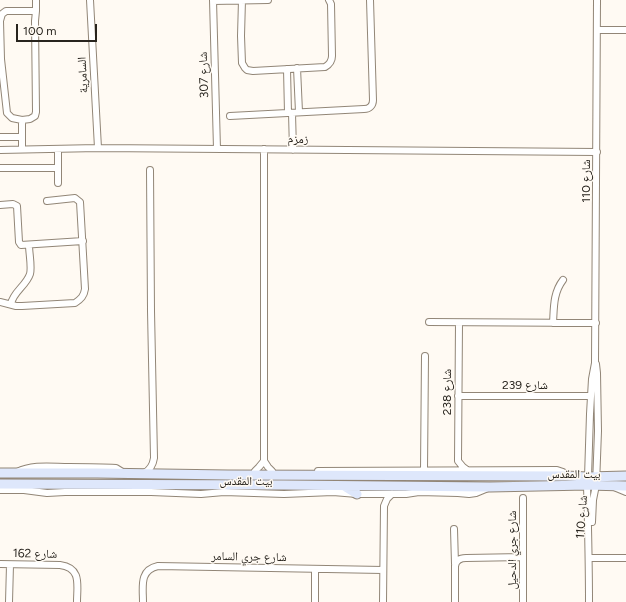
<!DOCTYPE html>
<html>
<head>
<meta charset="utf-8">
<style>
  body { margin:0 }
  #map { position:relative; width:626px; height:602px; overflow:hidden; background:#fffaf3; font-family:Figtree,sans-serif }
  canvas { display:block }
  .scale { position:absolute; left:16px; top:24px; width:81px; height:18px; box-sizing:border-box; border:2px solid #28241e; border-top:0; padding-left:5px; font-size:12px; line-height:14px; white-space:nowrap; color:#28241e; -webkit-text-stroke:3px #fffaf3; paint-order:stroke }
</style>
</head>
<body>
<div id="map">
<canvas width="626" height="602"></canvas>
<div class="scale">100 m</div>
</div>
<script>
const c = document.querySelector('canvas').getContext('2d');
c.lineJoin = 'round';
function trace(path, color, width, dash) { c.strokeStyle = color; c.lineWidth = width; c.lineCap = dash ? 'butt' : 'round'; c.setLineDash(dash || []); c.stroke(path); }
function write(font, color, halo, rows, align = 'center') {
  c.font = font + ' Figtree,"Noto Naskh Arabic",sans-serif'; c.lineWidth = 3; c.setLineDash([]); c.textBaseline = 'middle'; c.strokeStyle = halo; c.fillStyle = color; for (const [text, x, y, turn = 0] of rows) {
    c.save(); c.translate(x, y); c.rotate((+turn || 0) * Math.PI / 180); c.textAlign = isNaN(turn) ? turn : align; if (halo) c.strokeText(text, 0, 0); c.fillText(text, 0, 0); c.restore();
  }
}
const street = new Path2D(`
  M 90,0 L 98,148
  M 213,0 L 217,149
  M 242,0 L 241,36 L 242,63 L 245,68 L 247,70 L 253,71 L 325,67 C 330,64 332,61 332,56 L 331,4 L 329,0
  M 213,1 L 268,0
  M 597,30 L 626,30
  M 297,68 L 299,112
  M 287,69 L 288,113
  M 292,113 L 293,150
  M 230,116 L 364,109 C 370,109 373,105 373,100 L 370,0
  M 22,120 L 30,119 L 35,116 L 36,112 L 35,21 L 36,11
  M 0,137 L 22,137
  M 22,149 L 22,120 L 12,118 L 7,113 L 1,59 L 0,21 L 2,14 L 6,11 L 36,11 L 36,0
  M 264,149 L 264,461 L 268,467 L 272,471
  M 0,150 L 98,148 L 597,152
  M 0,168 L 58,168
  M 58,183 L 58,149
  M 0,205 L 13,204 L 17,206 L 19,242 L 21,245 L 83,241
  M 0,302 L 16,306 L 22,306 L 75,303 C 81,299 84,296 85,289 L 80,202 L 75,198 L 47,201
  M 11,304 C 13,292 26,286 30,274 C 32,267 29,253 29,245
  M 429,322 L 596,323
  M 459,323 L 458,461 L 463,467 L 467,470
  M 553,323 C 554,308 553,293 563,280
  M 458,396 L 591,396
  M 424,470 L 425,356
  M 255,471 L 259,467 L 264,461
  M 318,471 L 557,470 L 563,472 L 566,476
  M 17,472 C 33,464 52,467 69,467 C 85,467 101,467 116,468 L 124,473
  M 144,473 C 150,470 153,465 154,458 L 151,311 L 150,170
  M 614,487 L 626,492
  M 0,490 L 24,490 L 47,493 L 65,492 L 151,492 L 201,494 L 224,492 L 284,494 L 333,492 L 357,494 L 406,494 L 419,492 L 458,493 L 469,494 L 476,493 L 488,488
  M 523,498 L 523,602
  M 592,522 L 593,500 L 596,485 L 598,431 L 597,373 L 596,364
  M 454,529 L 455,564
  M 590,558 L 626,558
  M 0,564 L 60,565 C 82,568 77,585 77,602
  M 9,602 L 10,565
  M 143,602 C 143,587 139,570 158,566 L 383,570
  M 315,602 L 315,569
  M 383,602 L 384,506 L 387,499 L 392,494
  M 455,602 L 455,566 C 456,560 460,558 466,558 L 523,557
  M 589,602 C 589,563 588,524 587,485 L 588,477 L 590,414 L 592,379 L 595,363 L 597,0`);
const secondary = new Path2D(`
  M 0,473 L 97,473 L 228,475 L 566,476 L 588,477 L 626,476
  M 0,484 L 284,485 L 490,487 L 587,485 L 626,486
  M 344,486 L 357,494`);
trace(street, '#928677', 8);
trace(secondary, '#928677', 11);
trace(street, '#fff', 6);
trace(secondary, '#dee7fb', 9);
write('12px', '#28241e', '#fffaf3', [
  ["السامرية",83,75,-93],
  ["شارع 307",204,75,-92],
  ["زمزم",298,139],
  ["شارع 110",586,181,-90],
  ["شارع 239",525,385],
  ["شارع 238",447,392,-90],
  ["بيت المقدس",574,474],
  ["بيت المقدس",246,481],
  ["شارع 110",582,517,-86],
  ["شارع جري الدحيل",512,550,-90],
  ["شارع 162",35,554,1],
  ["شارع جري السامر",249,557,1]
]);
</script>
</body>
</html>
